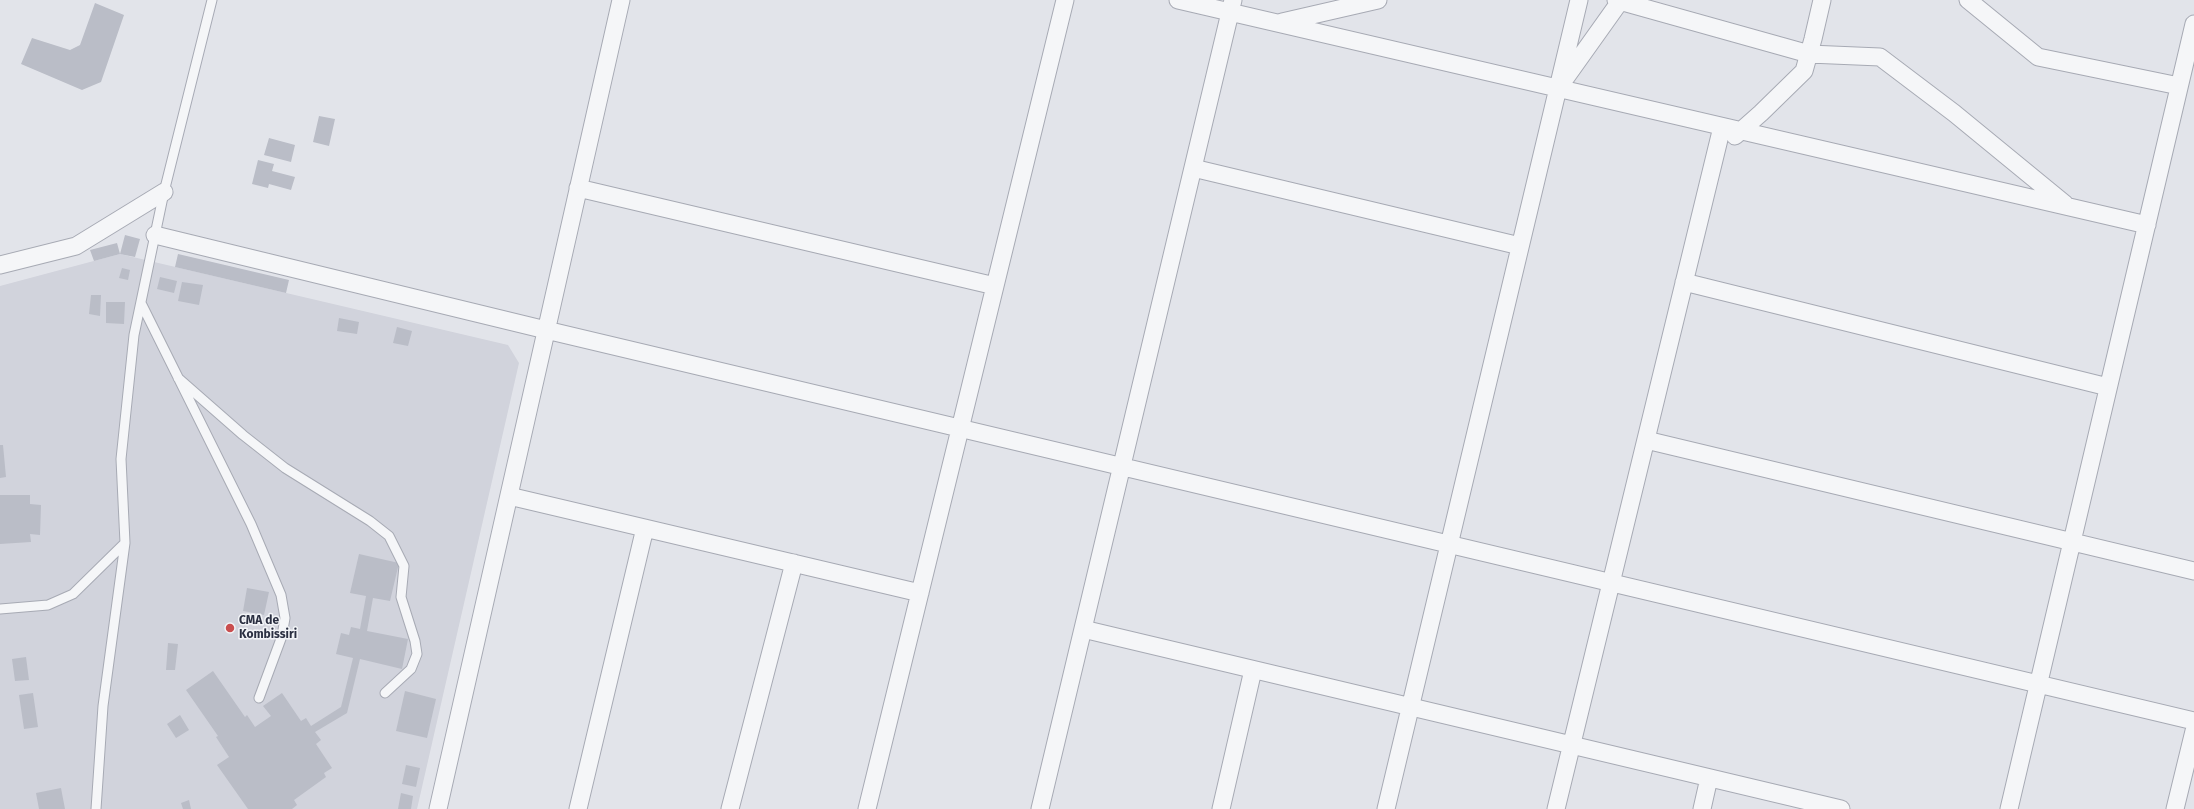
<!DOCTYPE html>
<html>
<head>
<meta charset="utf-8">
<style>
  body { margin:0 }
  canvas { display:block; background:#e2e4ea }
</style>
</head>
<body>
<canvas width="2194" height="809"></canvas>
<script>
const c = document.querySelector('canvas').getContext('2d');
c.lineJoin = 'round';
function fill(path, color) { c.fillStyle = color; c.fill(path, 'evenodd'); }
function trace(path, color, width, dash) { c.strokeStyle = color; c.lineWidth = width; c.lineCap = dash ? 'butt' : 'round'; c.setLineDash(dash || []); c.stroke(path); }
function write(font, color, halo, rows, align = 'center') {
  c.font = font + ' "Fira Sans",sans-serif'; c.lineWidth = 3; c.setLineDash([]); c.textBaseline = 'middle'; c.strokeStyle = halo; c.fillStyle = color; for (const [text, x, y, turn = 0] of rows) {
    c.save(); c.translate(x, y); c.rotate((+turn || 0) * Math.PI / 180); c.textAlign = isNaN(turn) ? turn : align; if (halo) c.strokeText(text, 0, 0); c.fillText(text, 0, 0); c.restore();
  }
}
fill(new Path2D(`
  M 120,254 L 508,345 L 519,363 L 417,809 L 0,809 L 0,286 Z`), '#d1d3dc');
fill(new Path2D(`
  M 95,3 L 124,15 L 101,82 L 82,90 L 21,64 L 32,38 L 70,50 L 80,45 Z
  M 319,116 L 335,119 L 329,146 L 313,142 Z
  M 269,138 L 295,145 L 291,162 L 264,155 Z
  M 258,160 L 274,164 L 272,171 L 295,177 L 291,190 L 269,184 L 268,188 L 252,184 Z
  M 125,235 L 140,239 L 135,257 L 120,254 Z
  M 117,243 L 120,254 L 94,261 L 90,250 Z
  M 178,254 L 289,280 L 286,293 L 175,267 Z
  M 122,268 L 130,270 L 128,280 L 119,278 Z
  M 160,277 L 177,281 L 174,293 L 157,289 Z
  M 182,282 L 203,285 L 199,305 L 178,301 Z
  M 91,295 L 101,295 L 100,316 L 89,314 Z
  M 106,302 L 125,302 L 124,324 L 106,323 Z
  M 339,318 L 359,322 L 357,334 L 337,331 Z
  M 397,327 L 412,331 L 408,346 L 393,343 Z
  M 0,445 L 3,445 L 6,477 L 0,478 Z
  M 0,495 L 30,495 L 30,504 L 41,505 L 40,535 L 30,534 L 31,542 L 0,544 Z
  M 359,554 L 399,563 L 390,601 L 373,598 L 367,631 L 408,639 L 402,669 L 360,659 L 347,713 L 315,732 L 321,740 L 316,744 L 332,768 L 324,773 L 326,777 L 294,800 L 297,805 L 292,809 L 248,809 L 217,765 L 229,757 L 216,737 L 218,736 L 186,690 L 213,671 L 245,717 L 247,715 L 255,727 L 271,716 L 263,706 L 282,693 L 301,721 L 306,718 L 311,726 L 341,707 L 353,658 L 336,654 L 341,633 L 349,635 L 351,627 L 360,629 L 366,596 L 350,593 Z
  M 247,588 L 269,592 L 264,615 L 243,611 Z
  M 168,643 L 178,644 L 175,670 L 166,670 Z
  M 26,657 L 29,680 L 15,681 L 12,659 Z
  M 405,691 L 436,699 L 427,738 L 396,731 Z
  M 33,693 L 38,727 L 24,729 L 19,695 Z
  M 180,715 L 189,730 L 176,738 L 167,724 Z
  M 406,765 L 420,768 L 416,787 L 402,784 Z
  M 61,788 L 65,809 L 39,809 L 36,793 Z
  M 401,793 L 413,796 L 411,809 L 398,809 Z
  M 189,800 L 191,809 L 183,809 L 181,803 Z`), '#babdc7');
const service = new Path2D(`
  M 141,303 L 251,524 L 281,595 L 285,618 L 282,636 L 259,698
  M 178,378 L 243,435 L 285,468 L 370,521 L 389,536 L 404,566 L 401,597 L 415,641 L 417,654 L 411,669 L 385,693
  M 0,609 L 48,605 L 73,594 L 125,543
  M 96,809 L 103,706 L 125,543 L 121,459 L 134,335 L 164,192 L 212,0`);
const minor = new Path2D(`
  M 1178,0 L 2147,225
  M 1616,0 L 1809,54 L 1880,57 L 1954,113 L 2065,204
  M 1968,0 L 2038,57 L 2179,86
  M 1282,22 L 1378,0
  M 1564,80 L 1621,0
  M 1735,136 L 1761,113 L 1804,71 L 1813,39 L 1822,0
  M 1193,168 L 1520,246
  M 578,188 L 995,286
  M 155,235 L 546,330 L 2194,721
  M 0,265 L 76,246 L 164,192
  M 1684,282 L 2108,387
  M 1646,440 L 2194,571
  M 509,496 L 920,593
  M 1083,629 L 1841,809
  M 438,809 L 621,0
  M 578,809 L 645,528
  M 730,809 L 794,563
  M 867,809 L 1065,0
  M 1040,809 L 1233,0
  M 1221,809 L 1253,670
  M 1386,809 L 1579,0
  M 1556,809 L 1722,127
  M 1702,809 L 1709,778
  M 2009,809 L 2194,24
  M 2175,809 L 2194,731`);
trace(service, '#a7aab4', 11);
trace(minor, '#a7aab4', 19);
trace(service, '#f5f6f8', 9);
trace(minor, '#f5f6f8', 17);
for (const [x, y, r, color] of [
  [230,628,5,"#c94e4f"]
]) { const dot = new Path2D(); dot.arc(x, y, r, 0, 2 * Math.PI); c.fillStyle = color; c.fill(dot); trace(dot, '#f2f4f7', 1.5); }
write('bold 12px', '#2b3042', '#f2f4f7', [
  ["CMA de",239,621],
  ["Kombissiri",239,635]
], 'left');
</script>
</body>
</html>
